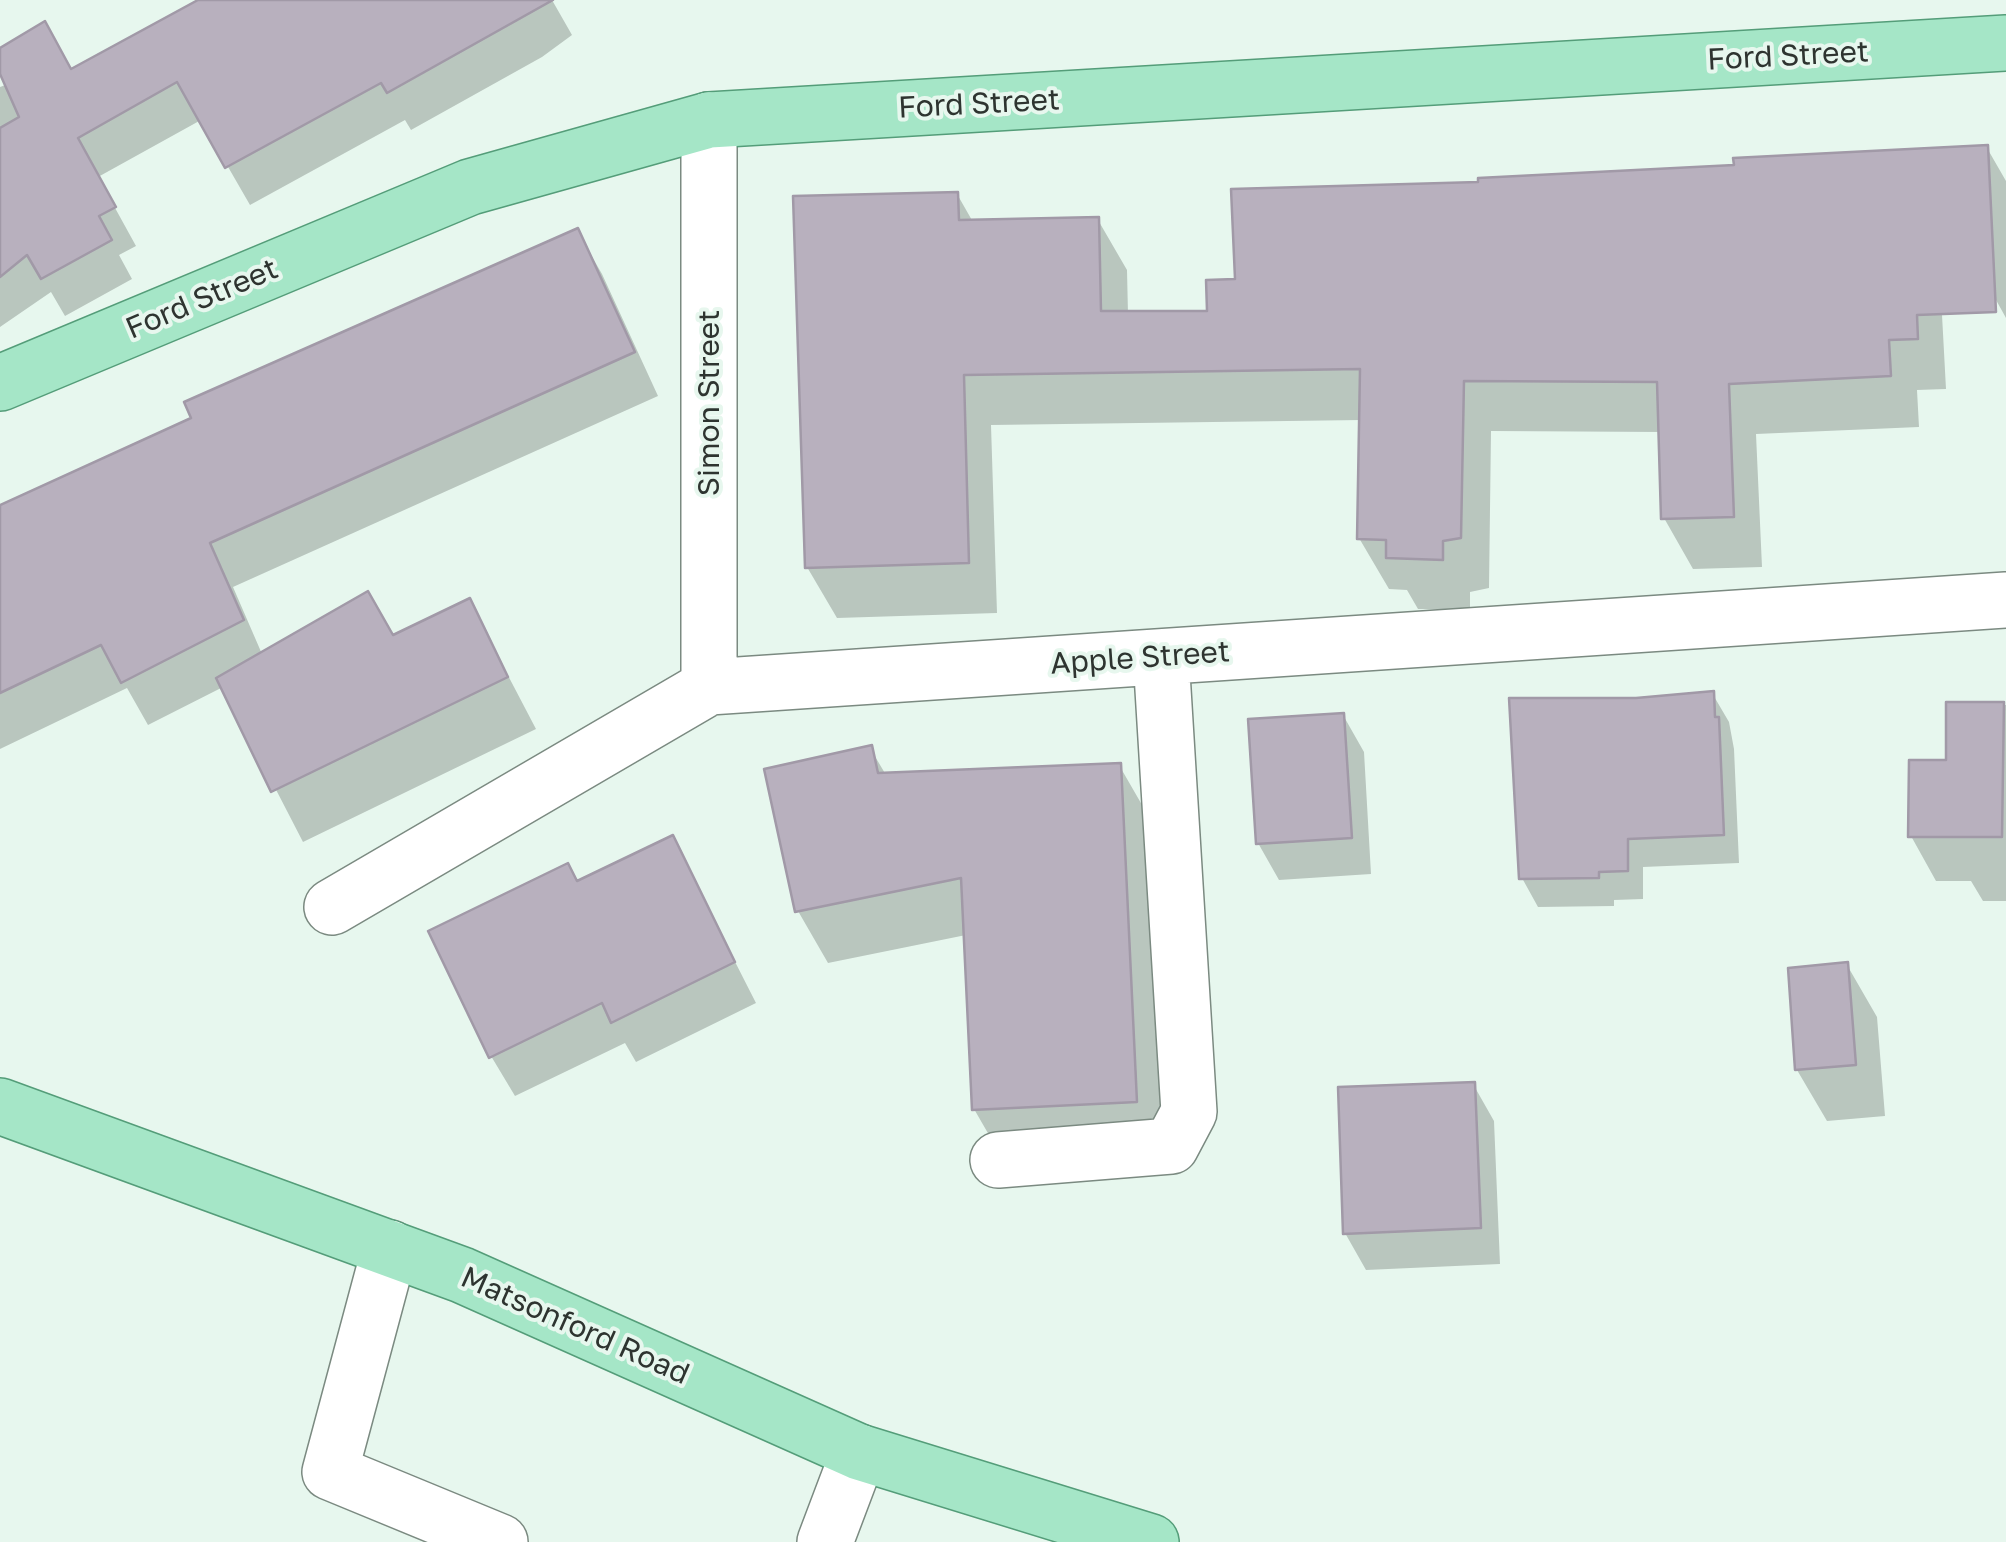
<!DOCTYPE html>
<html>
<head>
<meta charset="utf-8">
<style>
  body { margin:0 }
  canvas { display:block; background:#e7f7ee }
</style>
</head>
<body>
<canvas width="2006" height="1542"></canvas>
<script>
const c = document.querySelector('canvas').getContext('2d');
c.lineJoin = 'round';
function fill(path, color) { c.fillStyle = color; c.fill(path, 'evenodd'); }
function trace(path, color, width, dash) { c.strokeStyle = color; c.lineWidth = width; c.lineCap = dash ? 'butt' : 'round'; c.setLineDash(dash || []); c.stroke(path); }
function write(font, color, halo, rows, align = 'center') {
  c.font = font + ' "Golos Text",sans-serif'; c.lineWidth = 8; c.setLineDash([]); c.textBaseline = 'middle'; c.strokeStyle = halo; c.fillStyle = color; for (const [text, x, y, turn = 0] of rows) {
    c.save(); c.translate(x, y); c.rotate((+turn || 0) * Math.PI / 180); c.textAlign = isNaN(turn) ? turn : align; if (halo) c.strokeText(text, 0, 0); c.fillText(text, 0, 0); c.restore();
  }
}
fill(new Path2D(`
  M 203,0 L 552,0 L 572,35 L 542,57 L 411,130 L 405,120 L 250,205 L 201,120 L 98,177 L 136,246 L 119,255 L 132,279 L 65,316 L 51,292 L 0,327 L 0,87 L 8,84 L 0,68 L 0,51 L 71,72 Z
  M 1987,148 L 2006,181 L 2006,318 L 1914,152 Z
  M 957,194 L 973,222 L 1098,220 L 1127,270 L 1128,314 L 1210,314 L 1936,203 L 1946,389 L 1917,390 L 1919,427 L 1756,434 L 1762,567 L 1693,569 L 1664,518 L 1661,432 L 1491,431 L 1489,588 L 1470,592 L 1470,610 L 1418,609 L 1407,590 L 1389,589 L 1359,538 L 1362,420 L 991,425 L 997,613 L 837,618 L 807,567 Z
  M 577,231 L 602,274 L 658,396 L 233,587 L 262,654 L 392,638 L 469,601 L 536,729 L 303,842 L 223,687 L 148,725 L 127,688 L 0,749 L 0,508 L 195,419 Z
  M 1712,693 L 1729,722 L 1734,749 L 1739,863 L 1643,867 L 1643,899 L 1614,900 L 1614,906 L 1538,907 L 1522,878 L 1636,700 Z
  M 1948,705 L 2006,705 L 2006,901 L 1983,901 L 1971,881 L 1936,881 L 1911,836 L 1948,763 Z
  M 1343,715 L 1364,752 L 1371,874 L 1279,880 L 1258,843 Z
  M 870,748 L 886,775 L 1119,765 L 1149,817 L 1165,1153 L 1004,1161 L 974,1109 L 966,935 L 828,963 L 798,911 Z
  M 672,838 L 756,1003 L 636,1062 L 625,1043 L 515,1096 L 491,1056 L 577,884 Z
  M 1847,965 L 1877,1017 L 1885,1116 L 1827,1121 L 1797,1070 Z
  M 1473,1084 L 1494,1121 L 1500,1264 L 1366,1270 L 1345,1233 Z`), '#0003');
const building = new Path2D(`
  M 198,0 L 553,0 L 387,93 L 381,83 L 225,168 L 177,82 L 78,138 L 116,207 L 99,216 L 112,240 L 41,279 L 27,255 L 0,277 L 0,128 L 19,117 L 0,74 L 0,48 L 45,21 L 71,69 Z
  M 1988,145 L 1996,312 L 1917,315 L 1918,339 L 1889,340 L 1891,376 L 1729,384 L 1734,517 L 1661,519 L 1657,382 L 1464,381 L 1461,538 L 1443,541 L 1443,560 L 1386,558 L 1386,540 L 1357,539 L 1360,369 L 964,375 L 969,563 L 805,568 L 793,196 L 958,192 L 959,220 L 1099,217 L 1101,311 L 1207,311 L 1206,280 L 1235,279 L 1231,189 L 1478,182 L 1478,178 L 1734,165 L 1733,158 Z
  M 578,228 L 635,352 L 210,543 L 244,620 L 121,683 L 101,645 L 0,693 L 0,505 L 191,418 L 184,402 Z
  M 368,591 L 393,635 L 470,598 L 508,677 L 271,792 L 216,678 Z
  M 1714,691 L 1715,717 L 1719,717 L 1724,835 L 1628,839 L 1628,871 L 1599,872 L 1599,878 L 1519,879 L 1509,698 L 1636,698 Z
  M 1946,702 L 2004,702 L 2002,837 L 1908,837 L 1909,760 L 1946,760 Z
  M 1344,713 L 1352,838 L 1256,844 L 1248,719 Z
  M 872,745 L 878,773 L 1121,763 L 1137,1102 L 972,1110 L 961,878 L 795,912 L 764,769 Z
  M 673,835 L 735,962 L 611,1023 L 602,1003 L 489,1058 L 428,931 L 568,863 L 577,881 Z
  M 1848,962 L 1856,1065 L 1795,1070 L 1788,968 Z
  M 1475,1082 L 1481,1228 L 1343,1234 L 1338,1087 Z`);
fill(building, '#b8b0be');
trace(building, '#a199a7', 2.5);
const minor = new Path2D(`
  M 709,120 L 709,687
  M 332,907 L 709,687 L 2006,600
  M 998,1160 L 1171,1146 L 1189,1112 L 1161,657
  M 390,1248 L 330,1472 L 500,1542
  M 825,1542 L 859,1452`);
const major = new Path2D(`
  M 0,383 L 470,187 L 709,120 L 2006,43
  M 0,1106 L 462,1275 L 859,1452 L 1151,1542`);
trace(minor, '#7b8a81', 58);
trace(major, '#549d79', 58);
trace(minor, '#fff', 55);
trace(major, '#a5e6c7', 55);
write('30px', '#2e3430', '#e7f7ee', [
  ["Ford Street",1788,56,-3],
  ["Ford Street",979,104,-3],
  ["Ford Street",202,299,-23],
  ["Simon Street",709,403,-90],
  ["Apple Street",1140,658,-4],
  ["Matsonford Road",575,1326,24]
]);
</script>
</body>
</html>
